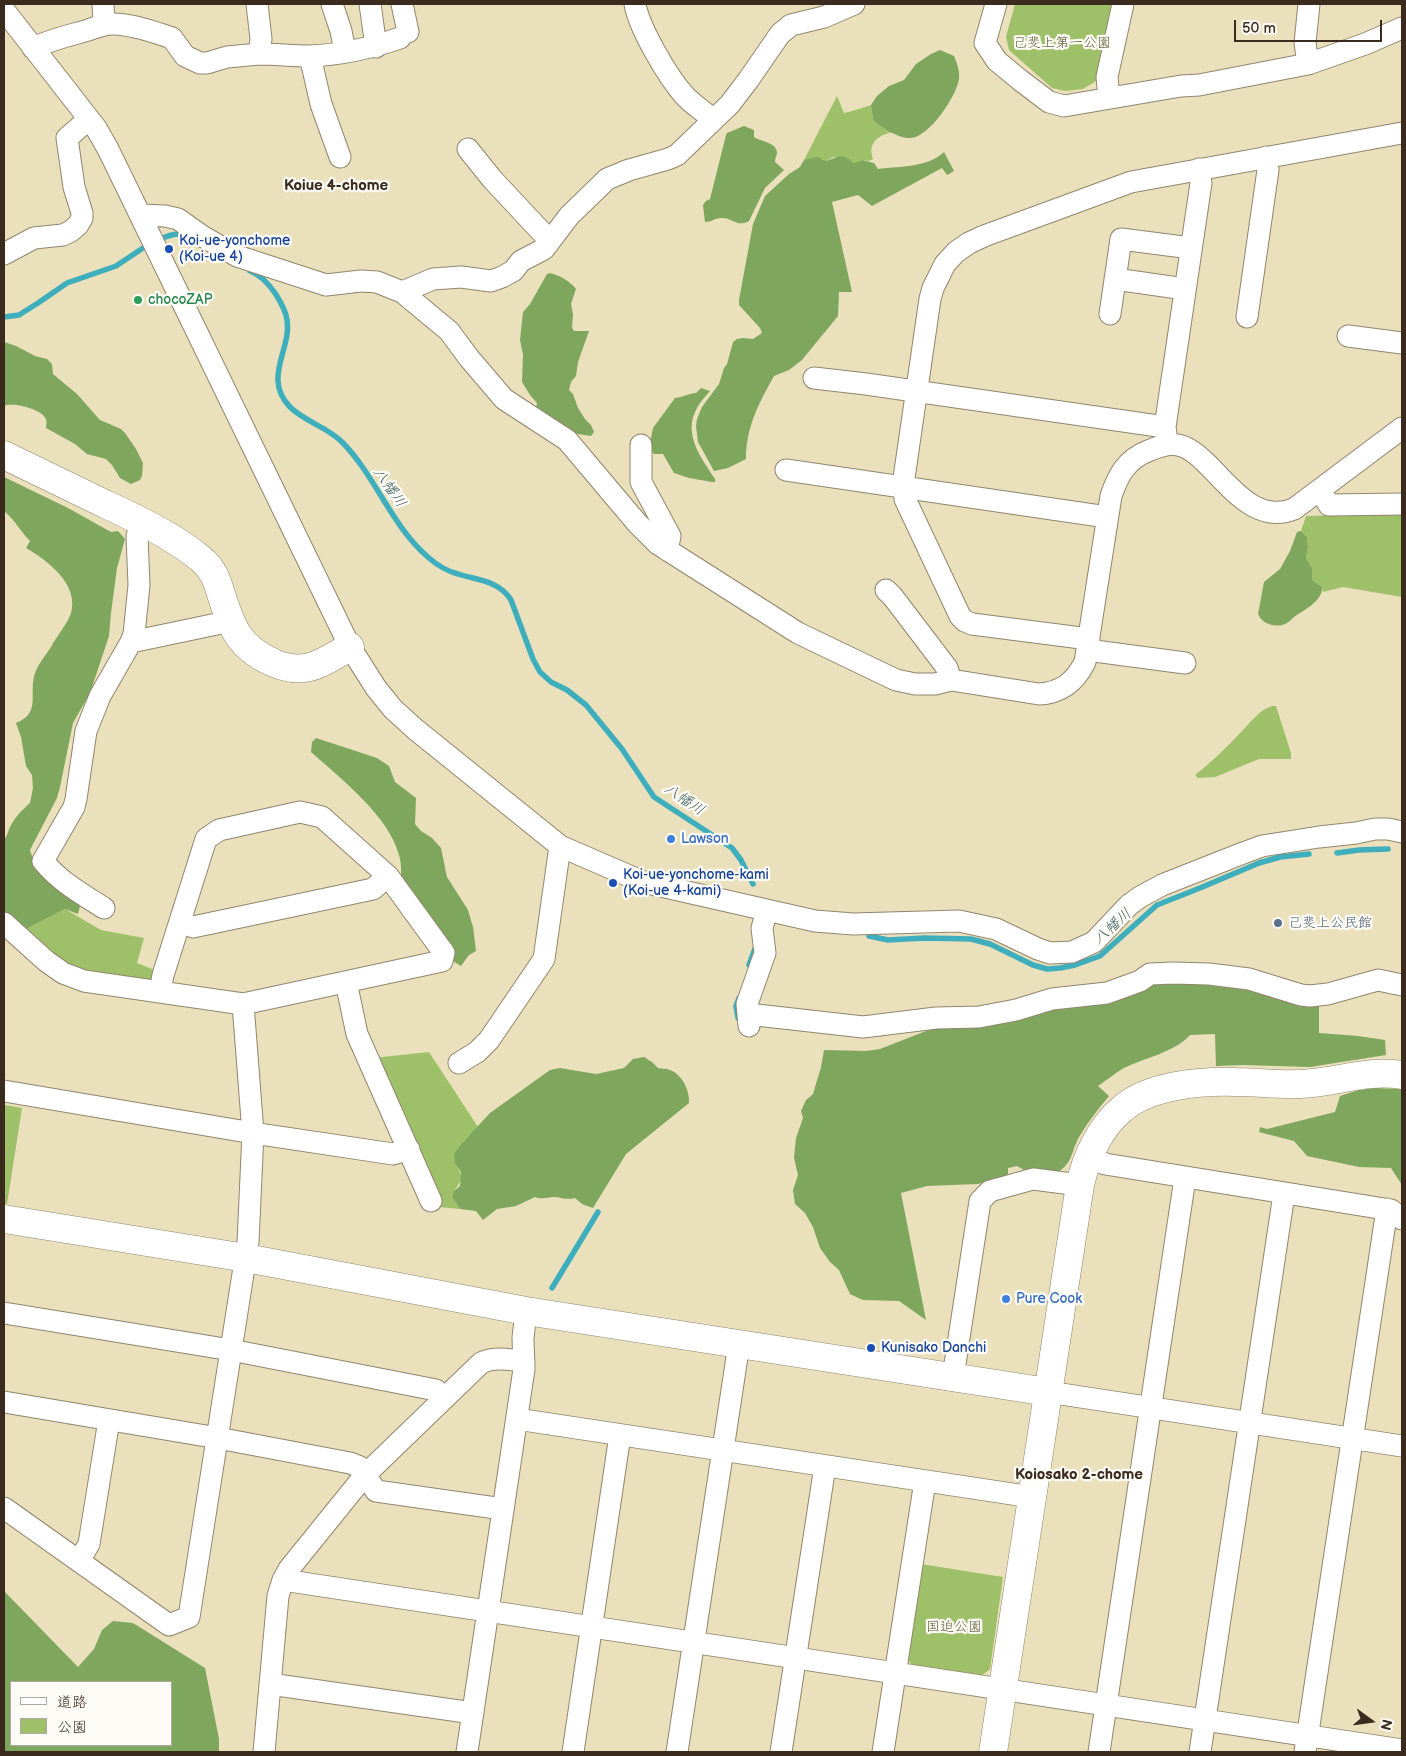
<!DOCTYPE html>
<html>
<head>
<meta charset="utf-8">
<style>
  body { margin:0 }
  #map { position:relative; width:1406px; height:1756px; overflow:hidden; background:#eae0bc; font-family:"Balsamiq Sans","Klee One",sans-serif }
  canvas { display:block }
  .frame { position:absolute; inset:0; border:5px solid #3b2a1e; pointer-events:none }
  .legend { position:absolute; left:10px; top:1681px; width:162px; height:65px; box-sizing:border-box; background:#fdfcf7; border:1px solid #afa8a0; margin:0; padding:6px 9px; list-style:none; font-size:15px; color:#3b2a1e }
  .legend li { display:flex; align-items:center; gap:10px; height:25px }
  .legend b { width:25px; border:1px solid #afa8a0 }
  .north { position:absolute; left:1346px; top:1696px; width:50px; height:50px; -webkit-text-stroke:4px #fdfcf7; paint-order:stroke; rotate:104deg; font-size:14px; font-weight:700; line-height:20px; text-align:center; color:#3b2a1e }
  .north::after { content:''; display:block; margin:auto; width:18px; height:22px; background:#3b2a1e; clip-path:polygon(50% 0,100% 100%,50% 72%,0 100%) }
  .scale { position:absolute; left:1234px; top:20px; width:148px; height:22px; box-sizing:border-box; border:2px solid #3b2a1e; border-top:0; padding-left:6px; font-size:15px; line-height:18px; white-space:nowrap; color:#3b2a1e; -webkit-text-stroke:4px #fdfcf7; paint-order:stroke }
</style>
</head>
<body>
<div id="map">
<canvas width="1406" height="1756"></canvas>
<div class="frame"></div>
<ul class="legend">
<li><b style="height:6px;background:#fff"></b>道路</li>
<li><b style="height:14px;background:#9dc069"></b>公園</li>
</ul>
<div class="north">N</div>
<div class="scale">50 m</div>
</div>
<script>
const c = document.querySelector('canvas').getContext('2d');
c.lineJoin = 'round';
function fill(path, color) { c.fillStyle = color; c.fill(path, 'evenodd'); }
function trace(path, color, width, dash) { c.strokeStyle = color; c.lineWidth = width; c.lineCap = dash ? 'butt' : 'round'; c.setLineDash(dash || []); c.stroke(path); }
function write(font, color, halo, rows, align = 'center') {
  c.font = font + ' "Balsamiq Sans","Klee One",sans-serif'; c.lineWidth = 4.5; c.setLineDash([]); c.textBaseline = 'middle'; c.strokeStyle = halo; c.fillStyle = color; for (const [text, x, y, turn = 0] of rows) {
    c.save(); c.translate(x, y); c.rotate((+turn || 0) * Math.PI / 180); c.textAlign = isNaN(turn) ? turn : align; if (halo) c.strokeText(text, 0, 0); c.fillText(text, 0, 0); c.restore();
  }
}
fill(new Path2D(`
  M 1015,4 L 1113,4 L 1096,81 L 1083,89 L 1065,91 L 1052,88 L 1009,50 L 1006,37 Z
  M 837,96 L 844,113 C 846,113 869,106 871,105 L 873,120 L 882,127 L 893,132 C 879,135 867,142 873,159 L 869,161 L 862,160 L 854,163 L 851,161 L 833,157 L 826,161 L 823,159 L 804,160 Z
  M 1402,514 L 1402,597 L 1343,587 L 1323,592 L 1322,587 L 1312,580 L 1312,568 L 1306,558 L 1308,547 L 1307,537 L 1301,531 L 1306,516 Z
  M 1272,706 L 1276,706 L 1291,753 L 1291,759 L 1259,759 L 1215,777 L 1198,778 L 1195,775 C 1212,762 1228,746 1242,731 C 1252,721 1258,711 1272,706 Z
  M 65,909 L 101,930 L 144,938 L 137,963 L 157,971 L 156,976 L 145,983 L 74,970 L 22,931 Z
  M 429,1052 L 478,1127 L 464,1141 L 455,1164 C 468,1182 457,1181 452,1197 L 460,1209 L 439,1207 L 373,1058 Z
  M 4,1105 L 22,1108 L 7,1204 L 4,1204 Z
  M 921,1564 L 1003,1577 L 990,1669 L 980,1677 L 913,1667 L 906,1657 Z`), '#9dc069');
fill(new Path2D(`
  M 940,50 L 954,56 C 957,63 960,71 959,79 C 956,97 930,136 911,138 C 899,139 881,127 873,120 L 871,105 L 877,96 L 889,86 L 904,80 L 916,64 L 931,54 Z
  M 744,126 L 754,130 L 754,137 C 761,142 778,142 777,154 C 776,156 775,159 775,162 L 784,170 L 765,188 L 749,221 C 737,228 732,217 721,218 C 715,218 712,222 705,222 L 703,205 L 706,201 L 710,199 L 726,135 L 727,133 Z
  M 944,152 L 954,171 L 947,175 L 942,168 L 872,206 L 858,195 L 832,202 L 852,292 L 839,292 L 838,316 L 802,360 L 789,370 L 774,376 C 759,403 746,427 746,459 L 728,468 L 714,471 L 698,442 L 696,426 L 697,419 L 702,407 L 719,384 L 724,368 L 727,364 L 733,342 L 737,339 L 743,338 L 753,339 L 762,333 L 760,328 L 739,305 L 739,300 L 753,224 L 765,196 L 789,174 L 800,167 L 804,160 L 818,157 L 826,161 C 840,157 840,152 854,163 L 862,160 L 874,163 L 878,169 C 900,166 927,168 944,152 Z
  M 550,273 C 559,275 570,281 576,289 L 571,304 L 573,314 L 572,328 L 574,331 L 589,331 L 578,362 L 576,376 L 571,382 L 569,390 L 573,394 L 578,408 L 585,419 L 591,425 L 594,432 L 591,436 L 572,433 L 536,409 L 537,403 L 530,395 L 522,382 L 523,355 L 520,340 L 523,312 L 530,304 L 547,274 Z
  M 4,342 L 16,346 L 35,356 L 47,359 L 52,364 L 53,374 L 77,394 L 100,420 L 121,429 L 125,433 L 136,449 L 143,463 L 142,476 L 140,480 L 131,484 L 120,478 L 112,465 L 106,459 L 87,454 L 75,444 L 46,428 C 46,426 47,421 46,419 C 42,409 12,402 4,406 Z
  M 701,388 L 710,391 C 705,397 699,403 696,410 C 683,435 702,459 715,479 L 715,482 L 712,482 L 689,478 L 674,473 L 663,454 L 654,454 L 649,448 L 653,428 L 675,398 C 684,397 687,394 696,393 Z
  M 4,477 L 68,508 L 111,532 L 118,531 L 125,539 L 117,568 L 111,613 L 109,636 L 90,693 L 73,723 L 60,787 L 57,798 L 30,850 L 34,862 L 81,902 L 78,914 L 65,909 L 22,931 L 4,913 L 4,840 C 8,835 8,830 11,825 C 16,816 22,810 30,803 L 33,788 L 32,775 L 26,766 L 21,737 L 16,723 C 42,713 28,693 35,673 C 38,664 46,655 51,647 C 56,637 68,623 71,613 C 79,584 48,561 26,548 L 30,541 C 20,531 15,520 4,511 Z
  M 1301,531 L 1307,537 L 1308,547 L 1306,558 L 1312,568 L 1312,580 L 1322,587 C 1323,601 1304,610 1294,617 C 1292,619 1288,623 1285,624 C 1275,628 1262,624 1258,614 L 1264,582 L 1280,569 L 1290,551 L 1297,532 Z
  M 316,738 L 377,758 L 389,766 L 395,782 L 416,798 L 415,824 L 421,831 L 432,838 L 441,848 L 447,877 L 468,910 L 473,927 L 476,951 L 469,955 L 461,966 L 453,961 L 401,886 C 401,875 402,865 399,855 C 389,816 340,778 311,752 L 312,742 Z
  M 1164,981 L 1257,988 L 1319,1004 L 1319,1033 L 1358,1036 L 1385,1040 L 1386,1055 L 1310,1067 L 1243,1065 L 1216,1066 L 1215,1034 L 1190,1035 C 1175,1052 1144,1058 1124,1068 C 1115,1073 1107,1080 1098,1086 L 1109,1096 C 1098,1109 1088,1122 1079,1137 C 1070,1154 1074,1161 1057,1173 L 1038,1169 L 1024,1170 L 1017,1166 L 1008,1168 L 1008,1176 L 978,1184 L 927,1186 L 901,1193 L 926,1320 L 899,1301 L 863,1300 L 850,1294 L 839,1270 L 830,1262 L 820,1248 L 813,1227 L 805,1213 L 795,1204 L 793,1190 L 798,1175 L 794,1158 L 796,1138 L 803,1118 L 801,1111 L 806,1100 L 813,1094 L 821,1067 L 824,1050 L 866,1051 L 880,1049 L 926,1031 L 931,1026 L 1147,987 Z
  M 644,1057 L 652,1062 L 658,1068 C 661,1069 667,1068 670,1070 C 682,1074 690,1091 689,1103 L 626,1154 L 593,1208 L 582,1204 L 575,1198 C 566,1200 564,1198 555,1197 C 546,1197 544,1200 535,1197 L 516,1206 L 497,1209 L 483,1220 L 476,1211 L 460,1209 L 452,1197 L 454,1191 L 460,1186 L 461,1172 L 455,1164 L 454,1154 L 464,1141 L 490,1113 L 550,1070 L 560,1068 L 596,1074 L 624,1068 L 633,1059 Z
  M 1375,1088 L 1402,1089 L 1402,1185 L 1391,1168 L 1359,1167 L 1307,1156 L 1294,1141 L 1259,1132 L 1260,1127 L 1267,1129 L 1335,1112 L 1340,1096 L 1359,1090 Z
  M 4,1591 L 78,1667 L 94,1649 L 102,1630 L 113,1621 L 133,1623 L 205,1668 L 219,1739 L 219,1752 L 4,1752 ZM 11,1682 L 171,1682 L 171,1745 L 11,1745 Z`), '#7ea65d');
trace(new Path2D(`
  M 158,240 C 168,236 176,231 187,237
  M 250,271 C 261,275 268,283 275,293 C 280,301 286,310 287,320 C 292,349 262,378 290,407 C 305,422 328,427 343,443 C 376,477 392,527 429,558 C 437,565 447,571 458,574 C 477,580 500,581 511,600 L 533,659 L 540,672 L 551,682 L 567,690 L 586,705 L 622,749 L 654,797 L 732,848 L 741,860 L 753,884
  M 4,317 L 19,315 L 38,303 L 67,283 L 116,266 L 149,244
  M 1337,853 L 1359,850 L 1388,849
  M 869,936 L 888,940 L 925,938 L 971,939 L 990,944 L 1033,965 L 1047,969 L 1060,968 L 1075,965 L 1100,956 L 1157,905 L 1200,888 L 1259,863 L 1280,857 L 1309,854
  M 749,965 L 756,946
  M 738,1018 L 736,1006 L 739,998
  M 552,1288 L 598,1212`), '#3faebc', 5.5);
const street = new Path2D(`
  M 103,4 L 104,24
  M 332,4 L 341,31 L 345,51
  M 370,4 L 376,47
  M 402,4 L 408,32
  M 635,4 C 639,28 668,77 684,95 C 693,105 704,111 713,120
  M 996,4 L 985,43 L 997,61 L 1020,80 L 1049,102 L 1064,106 L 1181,86 L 1199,85 L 1308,64 L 1365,44 L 1402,28
  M 4,10 L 96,128 L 108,149 L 350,647 L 376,688 L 393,709 L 415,729 L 560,846 L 643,882 L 815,921 L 853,924 L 959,921 L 996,929 L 1038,949 L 1050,953 L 1072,952 L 1094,942 L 1129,905 L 1140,897 L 1162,885 L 1238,855 L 1262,846 L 1319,837 L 1356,833 L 1375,829 L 1388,829 L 1402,832
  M 33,48 C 50,40 67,36 85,31 C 95,28 104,23 115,24 C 134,25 154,32 172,38 L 185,56 L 200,63 L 207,63 L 227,57 L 259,54 L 261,39 L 257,4
  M 259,54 C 276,54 292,56 309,56 C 340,55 371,48 400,38
  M 310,56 L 321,104 L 340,157
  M 1308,64 L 1305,43 L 1309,4
  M 1109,98 L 1107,77 L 1123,4
  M 468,149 L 492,179 L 550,241
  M 141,215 L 165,216 L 178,219 L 202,236 L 237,256 L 326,285 L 361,281 L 377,282 L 402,292 L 449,331 L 469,358 L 504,399 L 567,440 L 637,523 L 658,544 L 798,633 L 896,680 L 915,684 L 935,684 L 951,680 L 1039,694 C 1061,693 1075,682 1085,662 L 1111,496 C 1118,475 1127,459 1148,451 C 1157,447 1168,443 1178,445 C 1189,447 1198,455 1206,463 C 1231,487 1256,524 1294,509 L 1402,428
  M 4,254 L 34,238 L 63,235 L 71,231 L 78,225 L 82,218 L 82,213 L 74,187 L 67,138 L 89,119
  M 1115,279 L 1185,289
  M 402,292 L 433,279 L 461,277 L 491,281 L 502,277 L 513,271 L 521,261 L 544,249 L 569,216 L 607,179 L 629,170 L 668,159 L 677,155 L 730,104 L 749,79 L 780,34 L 791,25 L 824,17 L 854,4
  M 1110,314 L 1121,239 L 1191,248
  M 1247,317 L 1268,170 L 1266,157
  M 1348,336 L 1402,343
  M 814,378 L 866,384 L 1165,427
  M 1167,441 L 1165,427 L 1201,183 L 1199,169
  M 641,445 L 641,482 L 670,536 L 667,550
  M 786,470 L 1107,517
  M 1320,490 L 1329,505 L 1402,504
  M 886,590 L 893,597 L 947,668 L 951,680
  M 1089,639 L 972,624 L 965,621 L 960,616 L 905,499 L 904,478 L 930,299 L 933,288 L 945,264 L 956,252 L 969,243 L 984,236 L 1131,182 L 1402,133
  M 131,642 L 231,621
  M 1087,650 L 1185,663
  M 104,908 C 82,894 60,882 43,861 L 74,807 L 76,799 L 86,731 L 100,696 L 131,642 L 134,634 L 139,585 L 137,536 L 142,521
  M 180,922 L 193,927 L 373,889 L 388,876
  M 4,923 L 46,961 L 63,973 L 84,981 L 243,1004 L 442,961 L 444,953 L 388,876 L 322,817 L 300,812 L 219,830 L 206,839 L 163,975 L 160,992
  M 346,982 L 357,1034 L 431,1201
  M 748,1014 L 863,1027 L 936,1018 L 979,1017 L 1016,1010 L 1052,999 L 1107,993 L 1140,981 L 1150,974 L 1173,973 L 1209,974 L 1249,979 L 1301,995 L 1310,996 L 1328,994 L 1378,980 L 1402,985
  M 749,1026 L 747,1004 L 765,953 L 762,928 L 767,910
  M 459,1063 L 477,1052 L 489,1040 L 544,959 L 560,846
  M 4,1091 L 253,1133 L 393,1154 L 409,1149
  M 1089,1156 L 1105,1164 L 1391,1210 L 1402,1219
  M 4,1313 L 231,1350 L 436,1390 L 445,1398
  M 953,1377 L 980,1201 L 990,1191 L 1033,1179 L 1080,1185
  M 1048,1392 L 1402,1446
  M 4,1402 L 218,1438 L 350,1463 L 360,1467 L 376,1491 L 503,1509
  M 517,1419 L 1032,1497
  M 4,1508 L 169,1625 L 189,1617 L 248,1242 L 253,1133 L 243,1004
  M 79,1561 L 89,1544 L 109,1420
  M 283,1580 L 1402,1750
  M 270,1684 L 473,1713
  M 264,1752 L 278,1596 L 283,1580 L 289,1569 L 365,1475 L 481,1363 C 495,1356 509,1360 524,1361
  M 467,1752 L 524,1369 L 523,1338 L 526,1311
  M 573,1752 L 620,1435
  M 677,1752 L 739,1344
  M 781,1752 L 825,1466
  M 883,1752 L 925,1481
  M 1099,1752 L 1185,1178
  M 1200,1752 L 1284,1194
  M 1305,1752 L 1387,1209`);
const secondary = new Path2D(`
  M 4,455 C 37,471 70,487 103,503 C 137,519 172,535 201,559 C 213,569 217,580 221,594 C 232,628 239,648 274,663 C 307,677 322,662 350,647
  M 4,1219 L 246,1258 L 526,1311 L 1048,1392
  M 993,1752 L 1080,1185 C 1086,1158 1100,1127 1122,1109 C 1149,1085 1201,1081 1235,1082 C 1257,1082 1278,1085 1300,1084 C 1335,1083 1367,1069 1402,1075`);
trace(street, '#92856d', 23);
trace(secondary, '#92856d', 29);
trace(street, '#fff', 21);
trace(secondary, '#fff', 28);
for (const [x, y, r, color] of [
  [169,249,5,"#1a4fb4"],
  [138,300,5,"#2e9e5b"],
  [671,839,5,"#3f7fe0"],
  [613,883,5,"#1a4fb4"],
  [1278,923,5,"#5c6f8a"],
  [1006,1299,5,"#3f7fe0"],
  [871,1348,5,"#1a4fb4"]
]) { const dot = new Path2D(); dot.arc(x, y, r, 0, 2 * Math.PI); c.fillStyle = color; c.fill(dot); trace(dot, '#fdfcf7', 2); }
write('14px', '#5d5e38', '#fdfcf7', [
  ["己斐上第一公園",1062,43],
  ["国迫公園",954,1627]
]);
write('14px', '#164399', '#fdfcf7', [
  ["Koi-ue-yonchome",179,241],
  ["(Koi-ue 4)",179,257],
  ["Koi-ue-yonchome-kami",623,875],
  ["(Koi-ue 4-kami)",623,891],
  ["Kunisako Danchi",881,1348]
], 'left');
write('14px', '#27864d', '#fdfcf7', [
  ["chocoZAP",148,300]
], 'left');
write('14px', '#366cbe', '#fdfcf7', [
  ["Lawson",681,839],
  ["Pure Cook",1016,1299]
], 'left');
write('14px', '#4e5e75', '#fdfcf7', [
  ["己斐上公民館",1288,923]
], 'left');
write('bold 15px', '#3b2a1e', '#fdfcf7', [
  ["Koiue 4-chome",336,186],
  ["Koiosako 2-chome",1079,1475]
]);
write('italic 15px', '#3d5f5d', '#fdfcf7', [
  ["八幡川",389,488,55],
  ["八幡川",684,800,34],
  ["八幡川",1113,927,-42]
]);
</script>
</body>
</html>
